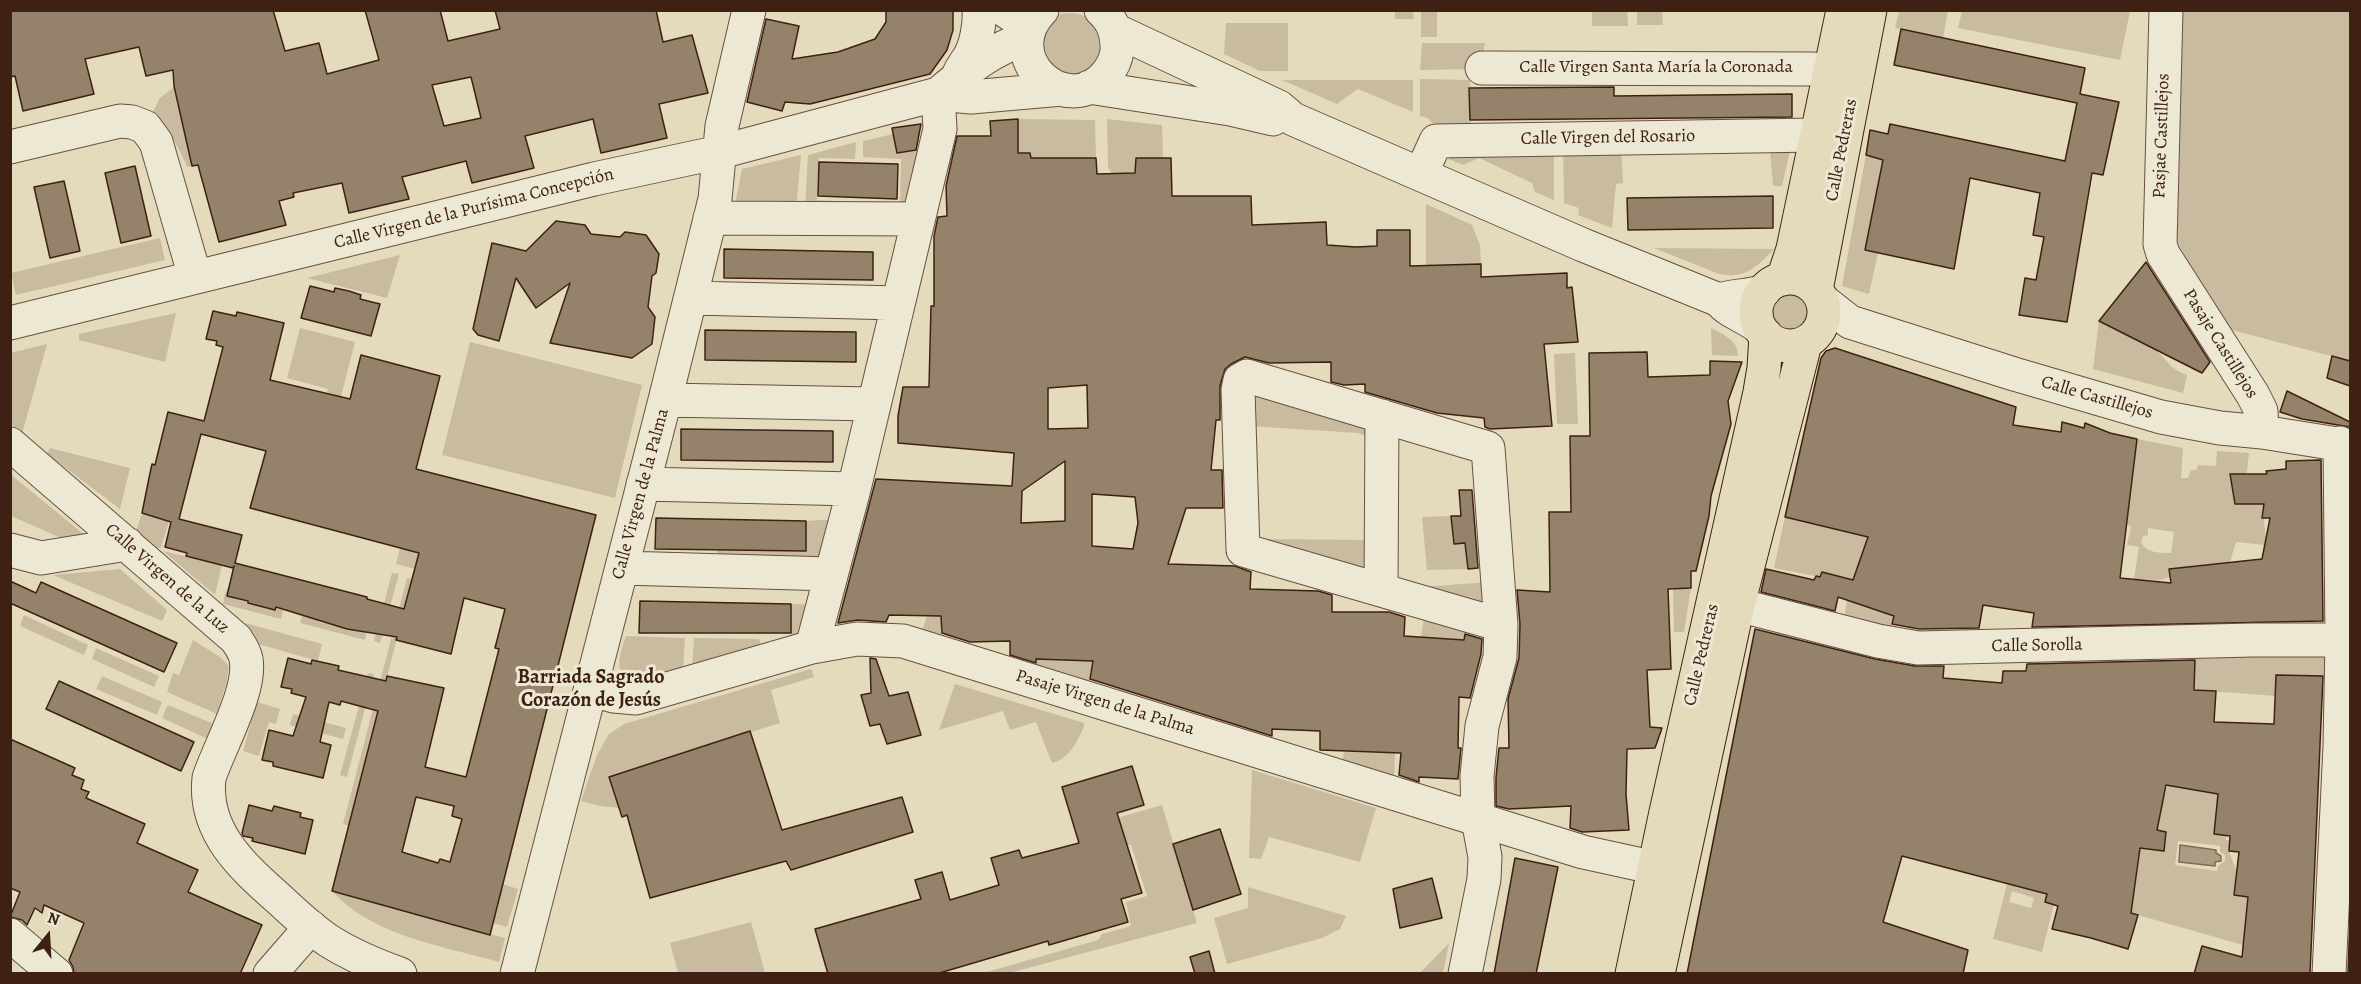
<!DOCTYPE html>
<html>
<head>
<meta charset="utf-8">
<style>
  body { margin:0 }
  #map { position:relative; width:2361px; height:984px; overflow:hidden; background:#e4dbbd; font-family:Alegreya,serif }
  canvas { display:block }
  .frame { position:absolute; inset:0; border:12px solid #3f2113; pointer-events:none }
  .north { position:absolute; left:18px; top:906px; width:60px; height:60px; -webkit-text-stroke:4px #ede8d4; paint-order:stroke; rotate:18deg; font-size:16px; font-weight:700; line-height:24px; text-align:center; color:#3f2113 }
  .north::after { content:''; display:block; margin:auto; width:21px; height:27px; background:#3f2113; clip-path:polygon(50% 0,100% 100%,50% 72%,0 100%) }
</style>
</head>
<body>
<div id="map">
<canvas width="2361" height="984"></canvas>
<div class="frame"></div>
<div class="north">N</div>
</div>
<script>
const c = document.querySelector('canvas').getContext('2d');
c.lineJoin = 'round';
function fill(path, color) { c.fillStyle = color; c.fill(path, 'evenodd'); }
function trace(path, color, width, dash) { c.strokeStyle = color; c.lineWidth = width; c.lineCap = dash ? 'butt' : 'round'; c.setLineDash(dash || []); c.stroke(path); }
function write(font, color, halo, rows, align = 'center') {
  c.font = font + ' Alegreya,serif'; c.lineWidth = 6; c.setLineDash([]); c.textBaseline = 'middle'; c.strokeStyle = halo; c.fillStyle = color; for (const [text, x, y, turn = 0] of rows) {
    c.save(); c.translate(x, y); c.rotate((+turn || 0) * Math.PI / 180); c.textAlign = isNaN(turn) ? turn : align; if (halo) c.strokeText(text, 0, 0); c.fillText(text, 0, 0); c.restore();
  }
}
fill(new Path2D(`
  M 1395,11 L 1413,11 L 1414,19 L 1395,19 Z
  M 1421,11 L 1437,11 L 1437,37 L 1421,37 Z
  M 1592,11 L 1627,11 L 1628,26 L 1592,26 Z
  M 1637,11 L 1662,11 L 1663,25 L 1637,25 Z
  M 1899,11 L 1948,11 L 1943,38 L 1895,28 Z
  M 1962,11 L 1962,10 L 2130,11 L 2120,60 L 1958,28 Z
  M 2180,11 L 2350,11 L 2350,361 L 2224,328 L 2179,245 L 2175,236 Z
  M 1066,13 C 1095,13 1099,26 1102,52 L 1090,70 L 1069,76 L 1049,67 L 1039,38 L 1057,15 Z
  M 1226,23 L 1288,23 L 1288,71 L 1260,71 L 1224,54 Z
  M 1422,43 L 1485,43 L 1483,56 L 1474,69 L 1420,70 Z
  M 1420,79 L 1470,80 L 1471,136 L 1436,127 L 1428,118 L 1420,116 Z
  M 1282,80 L 1413,80 L 1413,112 L 1358,89 L 1337,104 Z
  M 174,87 L 192,166 L 187,167 C 179,146 168,129 151,115 L 160,98 Z
  M 1018,119 L 1095,120 L 1096,158 L 1031,158 L 1030,153 L 1018,153 Z
  M 1107,119 L 1162,125 L 1163,158 L 1136,158 L 1135,173 L 1112,173 L 1108,168 Z
  M 893,134 L 897,153 L 927,148 L 914,211 L 864,202 L 900,202 L 901,159 L 863,157 L 863,141 Z
  M 1769,138 L 1793,138 L 1782,186 L 1773,186 Z
  M 856,142 L 855,159 L 819,158 L 817,200 L 851,202 L 852,211 L 805,209 L 808,155 Z
  M 1563,146 L 1621,146 L 1623,183 L 1616,184 L 1612,228 L 1578,215 L 1579,208 L 1564,203 Z
  M 1554,147 L 1554,200 L 1535,192 L 1532,183 L 1479,158 L 1463,165 L 1439,155 Z
  M 801,155 L 796,210 L 734,210 L 742,169 Z
  M 1866,155 L 1883,160 L 1865,250 L 1878,253 L 1869,294 L 1842,286 Z
  M 1426,204 L 1472,225 L 1480,245 L 1481,264 L 1426,266 Z
  M 160,238 L 165,260 L 16,295 L 11,273 Z
  M 1654,248 L 1774,249 C 1757,267 1745,279 1719,274 Z
  M 400,255 L 387,298 L 307,278 Z
  M1767 312a22 22 0 1 1 44 0a22 22 0 1 1-44 0Z
  M 176,313 L 165,362 L 79,340 L 79,334 Z
  M 2099,321 L 2151,347 C 2167,357 2167,368 2187,375 L 2183,393 L 2093,369 Z
  M 300,328 L 355,342 L 327,451 L 313,447 L 328,389 L 287,378 Z
  M 1711,328 C 1724,335 1738,340 1738,356 L 1712,355 Z
  M 470,342 L 642,385 L 615,498 L 442,455 Z
  M 47,344 L 22,434 L 11,424 L 10,353 Z
  M 1575,353 L 1578,424 L 1557,424 L 1554,354 Z
  M 1247,390 L 1375,426 L 1374,438 L 1358,433 L 1250,426 Z
  M 2137,439 L 2183,448 L 2181,478 L 2188,478 L 2191,470 L 2196,470 L 2198,465 L 2216,466 L 2217,451 L 2249,453 L 2246,480 L 2233,494 L 2236,504 L 2264,504 C 2262,518 2267,532 2265,545 L 2236,542 L 2230,562 L 2169,570 L 2170,577 L 2160,580 L 2134,579 L 2139,547 L 2127,545 L 2131,526 L 2127,525 ZM 2148,528 L 2174,532 L 2171,553 C 2160,553 2146,553 2141,542 L 2143,536 L 2148,535 Z
  M 50,448 L 130,468 L 120,509 L 47,454 Z
  M 420,470 L 434,493 L 415,569 L 396,564 Z
  M 10,474 L 92,541 L 68,541 L 11,516 Z
  M 142,513 L 169,521 L 161,548 L 156,548 L 136,531 Z
  M 1451,516 L 1453,544 L 1465,543 L 1468,569 L 1427,570 L 1422,517 Z
  M 1785,517 L 1904,546 L 1891,632 L 1844,621 L 1848,593 L 1842,577 L 1822,572 L 1820,577 L 1774,568 ZM 1859,563 L 1879,611 L 1868,607 L 1848,593 Z
  M 837,519 L 827,565 L 717,562 L 717,550 L 806,551 L 806,521 Z
  M 1259,539 L 1372,540 L 1369,573 Z
  M 163,551 L 222,565 L 215,595 Z
  M 120,569 L 167,610 L 162,621 L 53,575 Z
  M 392,573 L 399,574 L 380,643 L 374,641 Z
  M 407,578 L 412,579 L 349,826 L 343,824 Z
  M 1492,582 L 1494,606 L 1404,588 Z
  M 229,586 L 227,596 L 274,610 L 275,608 L 283,610 L 281,619 L 223,604 L 225,593 Z
  M 1691,588 L 1684,632 L 1674,632 L 1673,589 Z
  M 791,604 L 818,605 L 812,632 L 791,635 Z
  M 932,604 L 941,605 L 942,643 L 920,636 L 927,616 L 930,616 Z
  M 24,615 L 88,645 L 84,655 L 20,626 Z
  M 302,615 L 319,619 L 319,622 L 367,631 L 365,640 L 300,623 Z
  M 1424,618 L 1467,624 L 1464,640 L 1421,637 Z
  M 245,623 L 322,644 L 318,661 L 258,644 L 254,634 Z
  M 626,636 L 685,638 L 683,670 C 648,679 602,696 626,636 Z
  M 694,638 L 759,639 L 762,648 L 692,668 Z
  M 193,640 L 220,657 L 229,666 L 226,684 L 217,714 L 167,692 L 173,673 L 179,675 Z
  M 96,648 L 159,676 L 154,687 L 92,659 Z
  M 2327,652 L 2327,676 L 2276,675 L 2276,696 L 2194,690 L 2195,654 Z
  M 1036,659 L 1093,661 L 1089,688 L 1036,672 Z
  M 811,669 L 814,677 L 771,690 L 780,723 L 609,777 L 619,808 L 600,806 L 581,801 L 597,755 L 609,734 L 624,724 Z
  M 368,673 L 374,674 L 347,777 L 340,775 Z
  M 102,676 L 162,702 L 157,715 L 96,689 Z
  M 955,684 L 1084,723 L 1084,727 C 1077,742 1069,759 1052,763 L 1036,722 L 1010,730 L 1003,711 L 939,730 Z
  M 257,702 L 280,709 L 276,724 L 269,722 L 259,756 L 243,751 Z
  M 168,705 L 214,724 L 208,739 L 162,718 Z
  M 293,714 L 346,728 L 343,739 L 290,725 Z
  M 1344,752 L 1395,753 L 1394,778 L 1342,762 Z
  M 1252,770 L 1376,808 L 1360,862 L 1269,837 L 1261,859 L 1249,858 Z
  M 2168,785 L 2234,797 L 2214,834 L 2226,836 L 2226,840 L 2230,841 L 2229,851 L 2236,870 L 2234,895 L 2249,897 L 2243,945 L 2131,913 L 2140,848 L 2163,851 L 2166,832 L 2157,830 L 2156,805 L 2162,804 ZM 2178,841 L 2220,846 L 2220,852 L 2225,855 L 2225,861 L 2218,866 L 2217,871 L 2175,865 Z
  M 1162,805 L 1197,923 L 1009,973 L 980,974 L 1098,940 L 1102,934 L 1131,926 L 1126,902 L 1147,896 L 1131,845 L 1108,850 L 1100,823 Z
  M 502,884 L 518,889 L 507,927 L 493,923 Z
  M 2007,884 L 2047,894 L 2045,902 L 2054,904 L 2042,952 L 1993,939 ZM 2012,891 L 2034,898 L 2031,908 L 2009,902 Z
  M 1248,887 L 1346,916 L 1340,929 L 1322,938 L 1227,964 L 1214,918 L 1248,908 Z
  M 332,891 L 505,938 L 499,962 C 443,946 372,936 332,891 Z
  M 751,922 L 765,973 L 678,973 L 670,943 Z
  M 1449,943 L 1443,973 L 1420,973 Z`), '#c8bba0');
const water = new Path2D(`
  M 2180,845 L 2216,850 L 2216,853 L 2221,856 L 2221,861 L 2215,862 L 2215,866 L 2179,862 Z`);
fill(water, '#ac9c83');
trace(water, '#806b56', 1.5);
const building = new Path2D(`
  M 10,10 L 273,10 L 285,51 L 319,43 L 327,74 L 379,60 L 365,10 L 440,10 L 448,41 L 500,29 L 495,10 L 656,10 L 663,42 L 692,35 L 708,93 L 659,104 L 667,138 L 601,153 L 593,119 L 525,136 L 534,168 L 472,183 L 466,161 L 402,177 L 409,199 L 349,213 L 342,183 L 293,193 L 294,197 L 279,201 L 286,225 L 219,242 L 198,165 L 192,166 L 174,86 L 173,70 L 146,76 L 139,47 L 85,59 L 94,94 L 23,111 L 15,76 L 10,77 ZM 471,77 L 481,118 L 444,126 L 432,85 Z
  M 886,10 L 953,10 L 953,30 L 947,50 L 930,74 L 810,104 L 785,102 L 782,111 L 747,102 L 766,19 L 799,26 L 792,59 L 838,52 L 875,39 L 886,22 Z
  M 1901,29 L 2085,68 L 2080,94 L 2119,102 L 2103,175 L 2092,173 L 2067,322 L 2019,315 L 2025,278 L 2036,280 L 2044,237 L 2033,235 L 2040,193 L 1970,178 L 1954,269 L 1865,250 L 1883,160 L 1866,155 L 1870,130 L 1888,134 L 1890,124 L 2065,161 L 2077,103 L 1894,65 Z
  M 1614,87 L 1614,96 L 1792,94 L 1792,117 L 1470,120 L 1469,88 Z
  M 1018,119 L 1018,153 L 1030,153 L 1031,158 L 1096,158 L 1097,174 L 1135,173 L 1136,158 L 1171,158 L 1172,196 L 1251,196 L 1252,225 L 1326,222 L 1327,245 L 1356,247 L 1377,246 L 1377,230 L 1410,230 L 1410,266 L 1481,264 L 1481,277 L 1567,273 L 1567,288 L 1572,287 L 1578,342 L 1544,344 L 1552,426 L 1490,429 L 1485,427 L 1484,418 L 1437,413 L 1365,392 L 1365,384 L 1344,385 L 1331,382 L 1331,362 L 1269,363 L 1245,357 L 1231,364 L 1225,369 L 1220,386 L 1220,420 L 1216,420 L 1211,470 L 1222,470 L 1223,508 L 1186,508 L 1168,564 L 1235,566 L 1251,572 L 1250,589 L 1318,591 L 1332,595 L 1332,612 L 1389,612 L 1405,617 L 1404,636 L 1464,640 L 1465,634 L 1482,639 L 1481,654 L 1470,698 L 1459,697 L 1458,748 L 1461,748 L 1458,779 L 1419,777 L 1419,782 L 1399,775 L 1401,753 L 1320,750 L 1320,731 L 1272,729 L 1272,736 L 1090,679 L 1093,661 L 1036,659 L 1036,663 L 1010,655 L 1010,641 L 970,642 L 942,633 L 941,616 L 889,615 L 886,622 L 858,620 L 838,623 L 876,479 L 1012,486 L 1014,453 L 898,443 L 898,416 L 903,387 L 929,387 L 931,306 L 934,306 L 934,236 L 938,217 L 947,216 L 946,186 L 957,136 L 991,136 L 990,121 ZM 1087,385 L 1088,428 L 1048,429 L 1048,388 ZM 1065,461 L 1065,521 L 1021,523 L 1022,491 ZM 1092,494 L 1135,497 L 1138,523 L 1133,549 L 1092,546 Z
  M 921,124 L 916,150 L 897,153 L 892,128 Z
  M 819,162 L 898,164 L 897,199 L 818,196 Z
  M 135,166 L 151,236 L 121,243 L 105,173 Z
  M 64,181 L 80,251 L 50,258 L 34,187 Z
  M 1773,196 L 1773,228 L 1628,230 L 1627,198 Z
  M 556,221 L 585,225 L 591,234 L 620,237 L 625,232 L 646,235 L 659,254 L 656,273 L 652,276 L 648,307 L 655,317 L 652,344 L 632,358 L 550,343 L 570,283 L 536,308 L 516,278 L 499,341 L 478,335 L 473,329 L 492,243 L 526,251 Z
  M 724,249 L 873,252 L 873,280 L 724,278 Z
  M 2146,262 L 2210,362 L 2202,373 L 2099,321 Z
  M 310,286 L 334,292 L 335,288 L 349,291 L 361,295 L 360,299 L 380,304 L 371,336 L 301,318 Z
  M 213,311 L 236,316 L 237,312 L 284,323 L 270,380 L 350,399 L 361,355 L 440,376 L 416,469 L 596,515 L 490,935 L 332,891 L 378,711 L 341,701 L 340,705 L 329,702 L 320,742 L 331,745 L 323,778 L 273,766 L 273,762 L 262,760 L 269,730 L 293,736 L 306,697 L 291,693 L 292,689 L 281,687 L 288,658 L 311,664 L 312,660 L 339,666 L 338,670 L 386,681 L 387,676 L 444,688 L 425,767 L 466,777 L 499,649 L 495,648 L 505,609 L 464,598 L 451,654 L 396,640 L 397,637 L 347,629 L 276,607 L 275,610 L 248,603 L 248,601 L 227,596 L 234,566 L 233,568 L 186,556 L 187,553 L 165,547 L 171,522 L 142,513 L 149,478 L 152,464 L 155,465 L 168,412 L 204,421 L 223,347 L 216,345 L 217,341 L 206,339 ZM 201,434 L 266,451 L 250,508 L 419,553 L 404,609 L 367,599 L 367,597 L 235,563 L 242,535 L 179,519 ZM 416,797 L 454,806 L 452,816 L 462,819 L 450,862 L 440,859 L 438,863 L 402,852 Z
  M 705,330 L 856,332 L 856,362 L 705,360 Z
  M 1835,348 L 2016,407 L 2013,425 L 2061,432 L 2062,422 L 2084,428 L 2085,423 L 2110,433 L 2137,439 L 2120,578 L 2171,583 L 2169,569 L 2262,559 L 2270,518 L 2262,518 L 2264,504 L 2235,504 L 2230,474 L 2267,474 L 2266,471 L 2286,469 L 2286,461 L 2321,460 L 2323,621 L 2032,627 L 2034,613 L 1983,605 L 1979,628 L 1919,629 L 1892,624 L 1894,616 L 1838,597 L 1835,611 L 1761,592 L 1766,569 L 1814,580 L 1816,576 L 1820,577 L 1822,572 L 1853,580 L 1868,537 L 1785,517 L 1821,358 L 1826,351 Z
  M 1647,352 L 1648,377 L 1710,375 L 1710,361 L 1742,362 L 1728,401 L 1731,424 L 1711,496 L 1709,516 L 1696,571 L 1691,571 L 1691,588 L 1668,589 L 1671,669 L 1647,670 L 1650,727 L 1662,728 L 1655,748 L 1627,749 L 1626,794 L 1629,830 L 1582,832 L 1570,828 L 1571,806 L 1509,809 L 1496,806 L 1496,777 L 1499,748 L 1509,748 L 1508,699 L 1519,658 L 1520,624 L 1517,590 L 1550,592 L 1549,512 L 1571,512 L 1570,436 L 1590,436 L 1589,353 Z
  M 2332,356 L 2350,361 L 2350,386 L 2327,378 Z
  M 2287,391 L 2350,422 L 2350,427 L 2302,419 L 2280,412 Z
  M 681,429 L 833,431 L 833,462 L 681,460 Z
  M 1459,490 L 1472,490 L 1478,568 L 1468,569 L 1465,543 L 1454,544 L 1451,516 L 1461,516 Z
  M 656,518 L 806,521 L 806,551 L 655,549 Z
  M 10,581 L 36,593 L 41,582 L 177,643 L 164,672 L 10,603 Z
  M 640,601 L 791,604 L 791,633 L 639,633 Z
  M 1755,629 L 1875,659 L 1915,666 L 1944,666 L 1943,678 L 2002,683 L 2003,671 L 2026,671 L 2027,664 L 2195,660 L 2194,690 L 2216,691 L 2214,722 L 2274,724 L 2276,675 L 2323,676 L 2310,974 L 2194,974 L 2202,946 L 2242,957 L 2248,897 L 2234,895 L 2239,852 L 2229,851 L 2230,836 L 2214,834 L 2218,794 L 2166,785 L 2157,830 L 2166,832 L 2164,851 L 2140,848 L 2131,913 L 2138,915 L 2128,949 L 2091,938 L 2052,929 L 2058,906 L 2045,902 L 2047,894 L 1902,856 L 1883,922 L 1968,950 L 1963,974 L 1687,974 Z
  M 870,658 L 876,659 L 889,696 L 908,692 L 921,735 L 887,744 L 880,724 L 870,726 L 861,695 L 871,693 Z
  M 59,681 L 194,742 L 181,771 L 46,709 Z
  M 750,731 L 782,830 L 902,797 L 913,832 L 791,870 L 786,861 L 650,898 L 627,815 L 622,817 L 609,777 Z
  M 10,739 L 75,768 L 72,775 L 84,780 L 81,789 L 89,792 L 86,798 L 145,824 L 137,843 L 198,870 L 188,892 L 262,925 L 240,974 L 74,974 L 73,967 L 69,960 L 84,923 L 44,905 L 42,913 L 35,908 L 27,925 L 22,920 L 10,917 L 20,892 L 10,888 Z
  M 1132,766 L 1144,805 L 1117,813 L 1142,893 L 1121,899 L 1128,922 L 1049,945 L 1048,941 L 936,974 L 828,974 L 815,929 L 921,899 L 915,880 L 942,872 L 950,900 L 999,885 L 991,858 L 1019,850 L 1022,858 L 1079,843 L 1062,787 Z
  M 249,805 L 272,811 L 274,806 L 301,813 L 300,817 L 313,820 L 305,854 L 252,841 L 253,838 L 243,836 L 242,833 Z
  M 1220,829 L 1241,894 L 1193,910 L 1173,844 Z
  M 1515,858 L 1558,867 L 1536,974 L 1494,974 Z
  M 1432,878 L 1442,918 L 1400,928 L 1393,889 Z
  M 2350,917 L 2350,974 L 2348,974 Z
  M 1209,951 L 1215,974 L 1195,974 L 1190,957 Z`);
fill(building, '#95826b');
trace(building, '#3f2113', 1.5);
const minor = new Path2D(`
  M 1004,10 L 1030,27
  M 1042,10 C 996,57 1065,120 1105,76 C 1111,69 1116,61 1117,51 C 1118,36 1113,20 1101,10
  M 2166,10 L 2160,244 L 2163,254 L 2253,395 L 2261,411 L 2262,432
  M 1115,30 L 1279,107 L 1293,119 L 1583,245 L 1719,300 C 1729,313 1748,317 1761,329
  M 1482,68 L 1814,69 L 1830,73
  M 958,76 C 961,68 964,65 968,59 C 976,47 980,25 979,10
  M 1089,87 L 1230,109 L 1273,119
  M 938,94 C 967,70 990,50 1027,38
  M 10,147 L 120,121 L 132,122 L 145,127 L 156,142 L 195,277
  M 1421,174 L 1436,141 L 1816,135
  M 710,218 L 918,219
  M 691,298 L 898,303
  M 1719,300 C 1733,295 1748,297 1764,291
  M 1822,300 L 1850,322 L 2014,374 L 2161,417 L 2220,428 L 2262,432 L 2350,446
  M 10,323 L 594,179 L 720,152 L 938,94 L 971,97 L 1062,89
  M 665,400 L 873,404
  M 10,444 L 236,639 C 240,645 245,652 246,659 C 252,690 219,747 209,778 C 203,832 243,867 279,899 C 295,914 311,929 329,941 C 351,955 375,965 400,974
  M 643,484 L 854,489 L 940,129 L 938,94
  M 10,550 L 41,558 L 127,544
  M 622,568 L 831,574
  M 1381,590 L 1382,416
  M 1738,605 L 1878,641 L 1918,648 L 2253,640 L 2342,640
  M 812,647 L 854,489
  M 591,690 L 614,696 L 636,698 L 812,647 L 857,639 L 903,641 L 1583,852 L 1679,873
  M 10,935 L 56,974
  M 270,974 L 311,927
  M 517,974 L 665,400 L 715,199 L 722,126 L 749,10
  M 1465,974 L 1484,879 L 1485,857 L 1478,819 L 1477,776 L 1482,726 L 1500,657 L 1501,625 L 1488,448 L 1247,376 L 1240,380 L 1238,390 L 1243,550 L 1501,625
  M 2329,974 L 2340,746 L 2342,640 L 2340,443`);
const major = new Path2D(`
  M1756 312a34 34 0 1 1 68 0a34 34 0 1 1-68 0Z
  M 1783,279 L 1793,249 L 1843,10
  M 1816,290 L 1870,10
  M 1632,974 L 1666,812 L 1760,392 L 1764,368 L 1766,335
  M 1658,974 L 1738,605 L 1805,344`);
trace(minor, '#68503e', 35);
trace(major, '#3f2113', 35);
trace(minor, '#ede8d4', 33);
trace(major, '#e4dbbd', 33);
write('18px', '#3f2113', '#ede8d4', [
  ["Calle Virgen Santa María la Coronada",1656,68],
  ["Pasjae Castillejos",2162,136,-88],
  ["Calle Virgen del Rosario",1608,138,-1],
  ["Calle Pedreras",1842,150,-79],
  ["Calle Virgen de la Purísima Concepción",474,209,-14],
  ["Pasaje Castillejos",2220,344,58],
  ["Calle Castillejos",2097,398,16],
  ["Calle Virgen de la Palma",641,494,-75],
  ["Calle Virgen de la Luz",167,579,41],
  ["Calle Sorolla",2037,646,-1],
  ["Calle Pedreras",1702,655,-77],
  ["Pasaje Virgen de la Palma",1105,703,17]
]);
write('bold 20px', '#3f2113', '#ede8d4', [
  ["Barriada Sagrado",591,678],
  ["Corazón de Jesús",591,701]
]);
</script>
</body>
</html>
